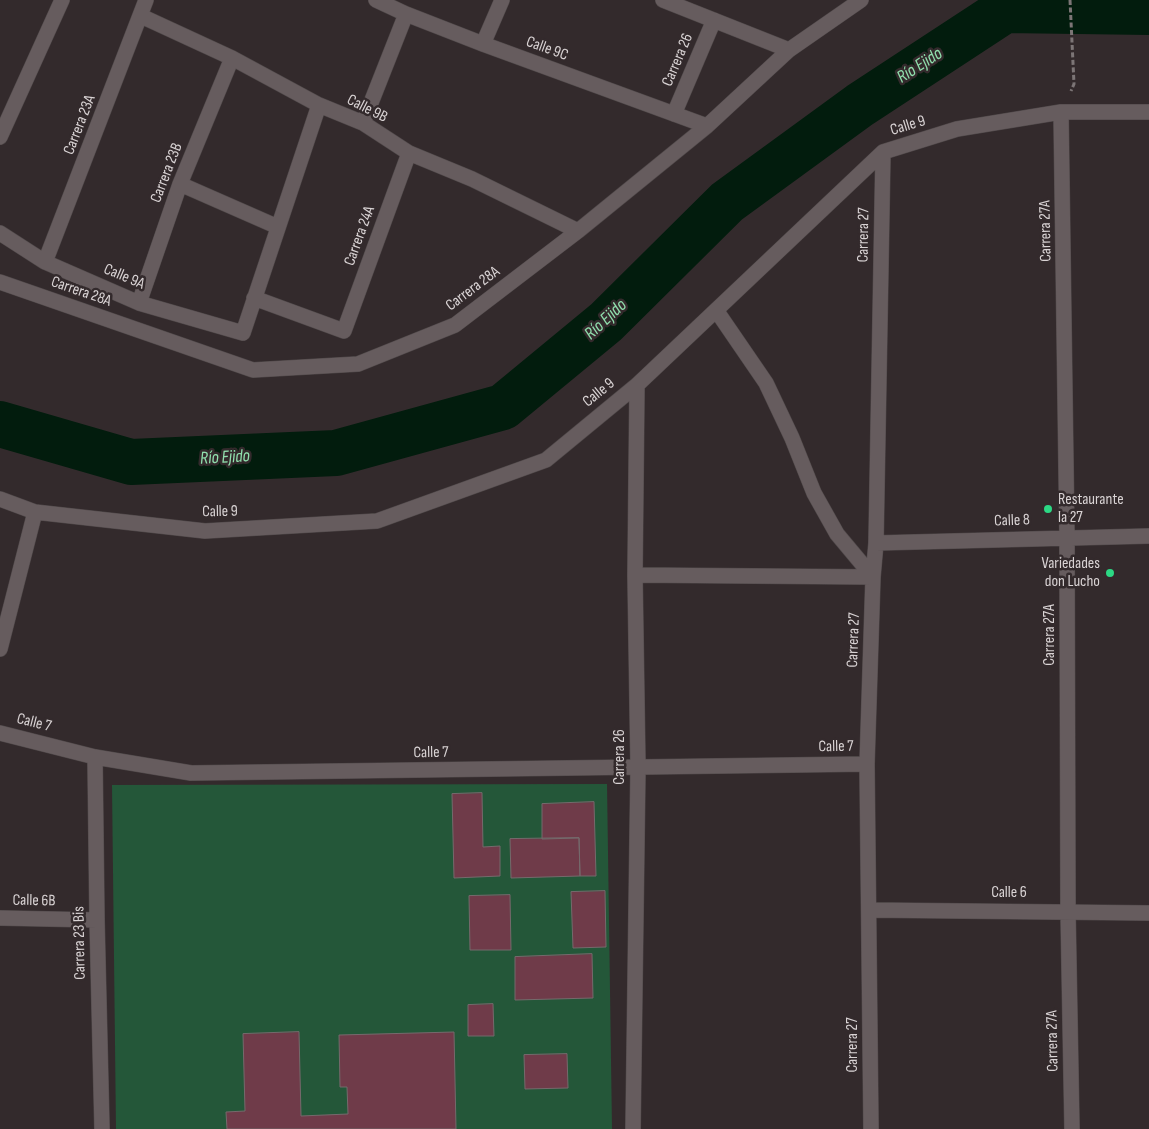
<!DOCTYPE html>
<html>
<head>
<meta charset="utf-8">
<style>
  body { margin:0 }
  canvas { display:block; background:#332a2c }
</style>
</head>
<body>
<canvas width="1149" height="1129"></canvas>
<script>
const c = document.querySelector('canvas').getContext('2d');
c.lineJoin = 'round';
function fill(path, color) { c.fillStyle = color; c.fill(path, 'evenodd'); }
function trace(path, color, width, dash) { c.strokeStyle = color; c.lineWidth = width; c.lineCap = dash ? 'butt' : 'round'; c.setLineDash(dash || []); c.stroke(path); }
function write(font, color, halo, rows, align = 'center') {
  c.font = font + ' "Sofia Sans Condensed",sans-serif'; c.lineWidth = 5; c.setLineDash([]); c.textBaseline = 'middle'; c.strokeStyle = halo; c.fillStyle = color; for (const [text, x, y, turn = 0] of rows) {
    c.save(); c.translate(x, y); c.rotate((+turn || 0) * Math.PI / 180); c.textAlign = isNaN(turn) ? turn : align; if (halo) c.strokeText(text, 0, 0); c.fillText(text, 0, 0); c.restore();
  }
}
fill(new Path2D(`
  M 607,784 L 612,1129 L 116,1129 L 112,785 Z`), '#245739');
trace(new Path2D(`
  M 0,424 L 131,462 L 336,453 L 503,407 L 606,322 L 727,202 L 860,105 L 1005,10 L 1149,12`), '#021c0d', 46);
const building = new Path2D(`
  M 482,793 L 483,847 L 500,846 L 500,876 L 454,878 L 452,794 Z
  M 594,802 L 596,876 L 580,876 L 579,838 L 542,839 L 542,804 Z
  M 579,838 L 580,876 L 511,878 L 510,839 Z
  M 605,891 L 606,947 L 573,948 L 571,892 Z
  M 510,895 L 511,950 L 470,950 L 469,896 Z
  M 592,954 L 593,998 L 515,1000 L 515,957 Z
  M 493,1004 L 494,1036 L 468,1036 L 468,1005 Z
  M 299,1032 L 301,1116 L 348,1114 L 347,1087 L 340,1087 L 339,1035 L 454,1032 L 456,1129 L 227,1129 L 226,1112 L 245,1111 L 243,1034 Z
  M 567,1054 L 568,1088 L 525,1089 L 524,1055 Z`);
fill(building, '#6f3b49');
trace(building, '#756a6c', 1);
const minor = new Path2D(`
  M 376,0 L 406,14 L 483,44 L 707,126
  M 663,0 L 789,50
  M 141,16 L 232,58 L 319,105 L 363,123 L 409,153 L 472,179 L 578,231
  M 483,44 L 502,0
  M 1061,112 L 1067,537 L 1068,911 L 1072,1129
  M 674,114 L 714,20
  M 363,123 L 406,14
  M 0,137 L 62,0
  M 180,184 L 278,227
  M 0,233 L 45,262 L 139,303 L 243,333 L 319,105
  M 45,262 L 146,0
  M 0,282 L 253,370 L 358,364 L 455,325 L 578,231 L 707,126 L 789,50 L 861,0
  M 254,298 L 344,331 L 409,153
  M 139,303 L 180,184 L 232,58
  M 716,310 L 766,383 L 792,438 L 814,493 L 837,534 L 873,577
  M 0,499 L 35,512 L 205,531 L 377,521 L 546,460 L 637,385 L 883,152 L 957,129 L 1061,112 L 1149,112
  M 876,543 L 1149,536
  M 635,575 L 873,577
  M 0,649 L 35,512
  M 0,733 L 95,757 L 191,773 L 867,764
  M 95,757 L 97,920 L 102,1129
  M 869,910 L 1149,913
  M 0,918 L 97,920
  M 633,1129 L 638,767 L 635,575 L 637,385
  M 871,1129 L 867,764 L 873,577 L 876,543 L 883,152`);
trace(minor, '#50494a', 16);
trace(new Path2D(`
  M 1070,0 L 1074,84 L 1071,91`), '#7c7576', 3, [5, 2.5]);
trace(minor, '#665c5e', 15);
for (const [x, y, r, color] of [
  [1048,509,5,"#2cd884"],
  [1110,573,5,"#2cd884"]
]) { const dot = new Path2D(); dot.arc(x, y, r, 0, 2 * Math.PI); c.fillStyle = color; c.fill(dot); trace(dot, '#332a2c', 2); }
write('16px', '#d9d3d4', '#332a2c', [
  ["Calle 9C",547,49,20],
  ["Carrera 26",678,60,-67],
  ["Calle 9B",367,109,27],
  ["Carrera 23A",80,125,-69],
  ["Calle 9",908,126,-17],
  ["Carrera 23B",167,173,-69],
  ["Carrera 27A",1046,231,-91],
  ["Carrera 27",864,235,-89],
  ["Carrera 24A",360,236,-70],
  ["Calle 9A",124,277,23],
  ["Carrera 28A",473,289,-37],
  ["Carrera 28A",81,292,19],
  ["Calle 9",599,393,-39],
  ["Calle 9",220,512,-1],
  ["Calle 8",1012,521,-2],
  ["Carrera 27A",1050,635,-90],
  ["Carrera 27",854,640,-88],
  ["Calle 7",34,723,14],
  ["Calle 7",836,747,-1],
  ["Calle 7",431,753,-1],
  ["Carrera 26",620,757,-90],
  ["Calle 6",1009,893],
  ["Calle 6B",34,901,1],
  ["Carrera 23 Bis",80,943,-91],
  ["Carrera 27A",1053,1041,-91],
  ["Carrera 27",853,1045,-90]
]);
write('16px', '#d9d3d4', '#332a2c', [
  ["Restaurante",1058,500],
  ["la 27",1058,518],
  ["Variedades",1100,564,"right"],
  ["don Lucho",1100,582,"right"]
], 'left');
write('italic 18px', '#91e0ae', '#332a2c', [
  ["Río Ejido",920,66,-33],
  ["Río Ejido",606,320,-43],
  ["Río Ejido",225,458,-3]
]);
</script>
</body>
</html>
